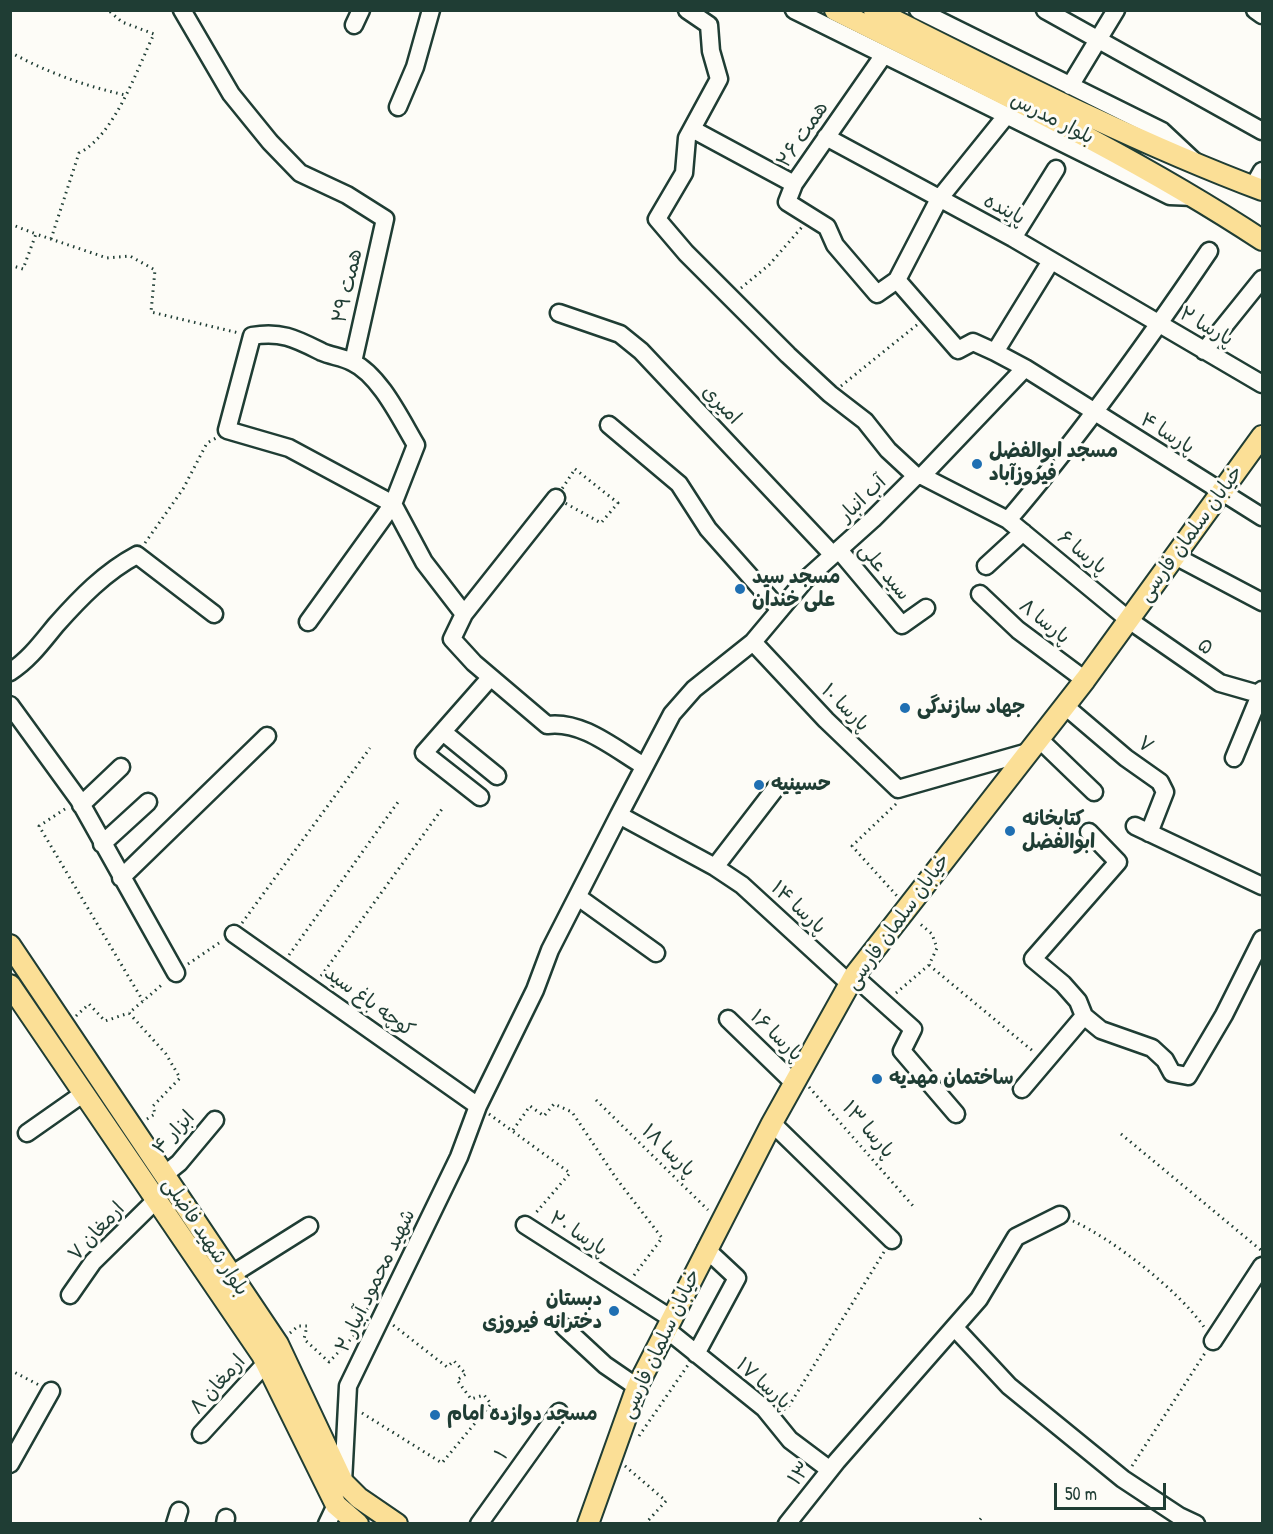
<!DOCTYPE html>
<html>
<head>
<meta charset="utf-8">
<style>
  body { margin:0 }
  #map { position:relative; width:1273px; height:1534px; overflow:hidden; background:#fdfcf7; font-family:"Patrick Hand",sans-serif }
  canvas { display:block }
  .frame { position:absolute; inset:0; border:12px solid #1f3d34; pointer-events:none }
  .scale { position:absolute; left:1054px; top:1483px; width:112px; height:27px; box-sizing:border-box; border:3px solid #1f3d34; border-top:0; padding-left:8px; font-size:18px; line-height:21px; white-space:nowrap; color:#1f3d34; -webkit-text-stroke:4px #fdfcf7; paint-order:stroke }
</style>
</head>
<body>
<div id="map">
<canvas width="1273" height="1534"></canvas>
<div class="frame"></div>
<div class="scale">50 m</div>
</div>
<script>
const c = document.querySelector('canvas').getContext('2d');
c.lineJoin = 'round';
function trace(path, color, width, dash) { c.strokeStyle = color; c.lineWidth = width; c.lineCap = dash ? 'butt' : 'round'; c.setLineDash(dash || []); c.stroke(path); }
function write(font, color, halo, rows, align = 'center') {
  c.font = font + ' "Patrick Hand","Playpen Sans Arabic",sans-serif'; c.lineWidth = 6; c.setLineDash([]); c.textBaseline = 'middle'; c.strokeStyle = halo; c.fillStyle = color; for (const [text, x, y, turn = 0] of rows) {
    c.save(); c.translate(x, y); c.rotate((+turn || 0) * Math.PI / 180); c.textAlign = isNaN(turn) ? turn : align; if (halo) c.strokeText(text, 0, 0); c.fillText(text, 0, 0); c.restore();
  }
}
const minor = new Path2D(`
  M 182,10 L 231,94 L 270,142 L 300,173 L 347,195 L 385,219 L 353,362
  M 687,10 L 709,25 L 711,51 L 719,79 L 687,138 L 684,173 L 657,219 L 686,253 L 788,355 L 830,394 L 865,421 L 888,450 L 916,476
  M 794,10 L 1170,196 L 1194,197
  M 918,10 L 1162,131 L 1193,160
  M 1045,10 L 1262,131
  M 1255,10 L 1262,15
  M 354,25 L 361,10
  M 883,56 L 794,184 L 787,202 L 827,227 L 835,245 L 877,294 L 897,280
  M 1070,86 L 1116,10
  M 398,107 L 415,67 L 431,10
  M 692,129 L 794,184
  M 826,137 L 1013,238 L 1262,384
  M 1253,187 L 1262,171
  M 1013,238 L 1056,169
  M 559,313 L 620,334 L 641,351 L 833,555
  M 1204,351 L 1262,279
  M 995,352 L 973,342 L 958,350 L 897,280 L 939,199 L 1006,116
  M 1025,368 L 995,352 L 1051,261
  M 609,425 L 679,484 L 708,529 L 780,610
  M 922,476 L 916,476 L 873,519 L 805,580 L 753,642 L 826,720 L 898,789 L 1028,752
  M 922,476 L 1025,368 L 1262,517
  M 922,476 L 1008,520 L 1129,620 L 1220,683 L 1262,695
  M 1008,520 C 1081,435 1146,344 1209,251
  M 839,550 L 902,625 L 926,608
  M 1175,556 L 1262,602
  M 986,566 L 1023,532
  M 980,594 L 1018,630 L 1085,680
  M 464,614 L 556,498
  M 308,622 L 393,504 L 289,448 L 227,430 L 252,336 C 282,331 296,339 322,352 C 331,356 343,357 352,362 C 380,375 401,420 416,445 L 393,504 L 424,562 L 464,614 L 452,639 L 474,663 L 547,725 C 582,720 615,749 644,766
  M 753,642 L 694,689 L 672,714 L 619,815 L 715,867 L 742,885 L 850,984
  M 10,672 C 29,660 42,642 56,625 C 80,598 105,572 137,555 L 214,614
  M 10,705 L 79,800 L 176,973
  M 1065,706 L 1126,758 L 1160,782 L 1165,792 L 1149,833
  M 443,732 L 497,776
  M 1039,739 L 1094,792
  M 1234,758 L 1262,690
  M 480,797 L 424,753 L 490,678
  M 81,805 L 121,767
  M 1135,826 L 1262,886
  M 1089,832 L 1118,862 L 1033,959 L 1063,984 L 1078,1001 L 1084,1016 L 1101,1030 L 1152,1048 L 1165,1060 L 1172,1073 L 1188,1076 L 1224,1015 L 1262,939
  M 102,844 L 148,802
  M 715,867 L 775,789
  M 121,878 L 267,736
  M 578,897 L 656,953
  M 234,934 L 478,1106
  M 854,976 L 913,1029 L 902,1051 L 956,1114
  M 728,1019 L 794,1083
  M 1022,1089 L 1084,1016
  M 772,1123 L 892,1240
  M 27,1133 L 84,1093
  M 164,1175 L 179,1163 L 215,1120
  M 525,1225 L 672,1319
  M 231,1275 L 309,1226
  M 70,1295 L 93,1262 L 157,1199
  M 564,1327 L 605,1365 L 637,1387
  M 955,1328 L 1009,1386 L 1123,1479 L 1179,1516 L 1196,1524
  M 666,1329 L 764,1408 L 790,1440 L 830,1470
  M 1213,1341 L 1262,1266
  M 696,1354 L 737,1278 L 706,1249
  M 201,1434 L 266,1363
  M 837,1461 L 979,1299 L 1016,1237 L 1060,1215
  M 10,1464 L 51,1391
  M 343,1482 L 348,1386 L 459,1157 L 478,1106 L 535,990 L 550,950 L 619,815
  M 175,1524 L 179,1511
  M 225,1524 L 226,1518
  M 327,1524 L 336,1505
  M 479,1524 L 559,1412
  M 787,1524 L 837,1461`);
const major = new Path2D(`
  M 835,10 C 980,83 1127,151 1262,240
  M 874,10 C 1002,74 1129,140 1262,190
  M 10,945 L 278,1344 L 343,1482 L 359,1498 L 397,1524
  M 10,985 L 262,1355 L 336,1505 L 358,1524
  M 588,1524 L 637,1387 L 772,1123 L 854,976 L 1085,680 L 1262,436`);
trace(minor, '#1f3d34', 21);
trace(major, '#1f3d34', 24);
trace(new Path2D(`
  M 10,14 L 13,10
  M 10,52 C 46,72 85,86 125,95
  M 10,224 L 36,234
  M 51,239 L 79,153 C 115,135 137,69 154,34 L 122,22 L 108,10
  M 10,265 L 23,269 L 36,234 L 107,258 L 130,256 L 155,270 L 151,312 L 239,333
  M 741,288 L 769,265 L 802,227
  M 841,386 L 918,324
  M 575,469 L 618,503 L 601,523 L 556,498 Z
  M 145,543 L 183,489 L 207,443 L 216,438
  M 896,804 L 852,846 L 897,896
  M 65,809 L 39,826 L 143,1001
  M 242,923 L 370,748
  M 289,955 L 398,802
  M 188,964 L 222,941
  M 929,965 L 1034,1052
  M 321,976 L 442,809
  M 896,993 L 929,965 L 937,948 L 932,934 L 918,922
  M 76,1016 L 89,1004 L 105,1021 L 129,1013
  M 809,1087 L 914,1207
  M 596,1100 L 708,1210
  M 489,1114 L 570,1173 L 534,1215
  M 147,1119 L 155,1114 L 153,1106 L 180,1078 L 166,1054 L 129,1013 L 164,983
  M 513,1130 L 530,1106 L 544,1116 L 554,1104 L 572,1112 L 616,1178 L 662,1238 L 632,1278
  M 1121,1134 L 1262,1251
  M 1073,1221 C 1113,1239 1179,1291 1204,1327
  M 361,1320 L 365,1311 L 369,1308
  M 290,1333 L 298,1326 L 307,1326 L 304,1339 L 329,1362 L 354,1336
  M 10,1370 L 39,1385
  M 784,1409 L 787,1409 L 884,1252
  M 362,1413 L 442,1463 L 491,1404 L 484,1395 L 471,1399 L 457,1380 L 466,1374 L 454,1361 L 447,1367 L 393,1325
  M 639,1436 L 688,1365
  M 625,1466 L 666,1501 L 645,1524
  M 1132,1466 L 1205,1353
  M 976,1524 L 984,1515`), '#1f3d34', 3, [1.5, 4.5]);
trace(minor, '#fdfcf7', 16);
trace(major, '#fbdf96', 20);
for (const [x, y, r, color] of [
  [977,464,6,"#1f6fb2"],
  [740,589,6,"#1f6fb2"],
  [905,708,6,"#1f6fb2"],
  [759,785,6,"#1f6fb2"],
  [1010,831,6,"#1f6fb2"],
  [877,1079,6,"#1f6fb2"],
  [614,1311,6,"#1f6fb2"],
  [435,1415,6,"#1f6fb2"]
]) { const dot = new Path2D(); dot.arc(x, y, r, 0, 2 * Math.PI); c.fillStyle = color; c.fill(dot); trace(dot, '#fdfcf7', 2); }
write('20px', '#1f3d34', '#fdfcf7', [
  ["بلوار مدرس",1052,119,27],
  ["همت ۲۶",803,135,-56],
  ["پاینده",1004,210,28],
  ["همت ۲۹",348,286,-77],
  ["پارسا ۲",1206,327,30],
  ["امیری",721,405,46],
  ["پارسا ۴",1167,434,32],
  ["آب انبار",863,499,-44],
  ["خیابان سلمان فارسی",1191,534,-54],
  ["پارسا ۶",1082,553,39],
  ["سید علی",884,572,50],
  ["پارسا ۸",1044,622,39],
  ["۵",1205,647,35],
  ["پارسا ۱۰",845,708,45],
  ["۷",1145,745,37],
  ["پارسا ۱۴",798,908,43],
  ["خیابان سلمان فارسی",898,922,-54],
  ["کوچه باغ سید",369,1002,36],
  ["پارسا ۱۶",776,1036,44],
  ["پارسا ۱۳",868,1130,49],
  ["ابزار ۴",174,1133,-47],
  ["پارسا ۱۸",668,1151,44],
  ["ارمغان ۷",97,1232,-47],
  ["پارسا ۲۰",578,1234,33],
  ["بلوار شهید فاضلی",205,1237,56],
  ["شهید محمود آبیار ۲",376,1281,-64],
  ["خیابان سلمان فارسی",661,1344,-65],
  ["پارسا ۱۷",763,1384,42],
  ["ارمغان ۸",218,1385,-48],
  ["۱",502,1455,-55],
  ["۱۳",800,1474,-52]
]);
write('bold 20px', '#1f3d34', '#fdfcf7', [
  ["مسجد ابوالفضل",989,452],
  ["فیروزآباد",989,475],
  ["مسجد سید",752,578],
  ["علی خندان",752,601],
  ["جهاد سازندگی",917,708],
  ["حسینیه",771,785],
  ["کتابخانه",1022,820],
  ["ابوالفضل",1022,843],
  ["ساختمان مهدیه",889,1079],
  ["دبستان",602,1300,"right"],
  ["دخترانه فیروزی",602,1323,"right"],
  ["مسجد دوازده امام",447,1415]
], 'left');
</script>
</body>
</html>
